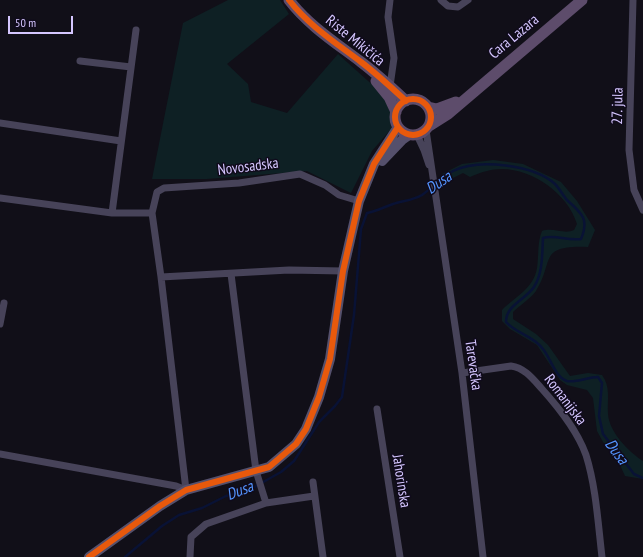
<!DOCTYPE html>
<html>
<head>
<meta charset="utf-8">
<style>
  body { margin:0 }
  #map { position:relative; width:643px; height:557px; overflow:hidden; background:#110f18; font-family:"PT Sans Narrow",sans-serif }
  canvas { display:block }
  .scale { position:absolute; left:8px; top:16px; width:65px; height:18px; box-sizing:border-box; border:2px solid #d5c6ff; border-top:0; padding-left:5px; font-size:12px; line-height:14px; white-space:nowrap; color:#d5c6ff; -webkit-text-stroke:3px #100b1c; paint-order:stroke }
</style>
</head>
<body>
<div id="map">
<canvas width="643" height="557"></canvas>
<div class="scale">50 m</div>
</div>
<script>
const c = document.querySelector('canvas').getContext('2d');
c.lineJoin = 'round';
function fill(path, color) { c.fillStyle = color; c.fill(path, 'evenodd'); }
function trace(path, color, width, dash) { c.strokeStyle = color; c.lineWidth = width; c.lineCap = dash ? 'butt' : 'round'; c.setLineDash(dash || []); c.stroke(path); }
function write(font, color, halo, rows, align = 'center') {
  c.font = font + ' "PT Sans Narrow",sans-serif'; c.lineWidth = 3; c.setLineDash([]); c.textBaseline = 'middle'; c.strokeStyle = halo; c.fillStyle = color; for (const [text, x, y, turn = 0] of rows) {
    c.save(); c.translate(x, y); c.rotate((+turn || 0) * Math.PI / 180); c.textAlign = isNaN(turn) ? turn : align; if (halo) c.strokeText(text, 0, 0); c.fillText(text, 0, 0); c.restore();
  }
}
fill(new Path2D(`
  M 228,0 L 280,0 L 289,14 L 227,64 L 248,84 L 251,102 L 287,113 L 338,54 L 377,89 L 390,106 L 391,129 L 372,151 L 351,193 L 307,171 L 207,179 L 152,179 L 183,23 Z
  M 493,160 L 523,164 L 561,182 L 577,201 L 595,230 L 588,247 C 537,245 555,261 536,291 C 530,299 520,305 513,312 L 513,319 L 536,334 L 548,345 L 570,376 L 588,373 L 602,375 C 611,387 607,400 608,414 C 609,432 629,452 643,461 L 643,479 L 625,476 L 615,454 L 603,442 L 597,431 L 593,398 L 587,390 L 567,385 L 560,380 L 537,345 L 510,329 L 502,321 L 502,310 C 515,297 534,288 537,268 C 539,256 537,243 542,231 C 554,227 564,235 574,230 L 577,224 C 568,194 533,169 502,169 C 491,169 481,172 470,177 L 463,173 L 443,183 L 442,174 L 462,164 Z`), '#0e2024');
trace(new Path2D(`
  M 125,557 L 162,526 L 179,515 L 202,508 L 226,496 L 249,490 L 281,472 L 294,461 L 319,422 L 335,406 L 342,397 L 354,315 L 361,229 L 367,213 C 377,211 384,207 393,204 C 402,201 414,200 422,195 C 432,188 442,177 453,171 C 479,158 534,165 555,184 C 560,189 563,196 568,201 C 583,214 589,220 581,239 C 566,241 555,234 543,238 C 542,254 543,273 534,287 C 525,300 506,305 506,322 C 517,334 534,336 543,349 C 551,359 555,377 567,381 C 576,383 588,377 598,377 L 602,383 L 599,416 L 603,434 L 634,474 L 643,478`), '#091235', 2.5);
trace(new Path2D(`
  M 441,0 L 448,6 L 458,7 L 468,0
  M 633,0 L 629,150 L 634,190 L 643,210
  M 80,61 L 131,67
  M 390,86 L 394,58 L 388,17 L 390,0
  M 0,123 L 121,141
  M 426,130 L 462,373 L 483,557
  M 417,135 L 424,150 L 429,165
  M 0,198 L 112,213 L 152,213
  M 112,213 L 136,30
  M 231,274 L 256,471 L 266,503
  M 161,277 L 289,270 L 343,271
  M 0,324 L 4,303
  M 462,373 L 511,366 C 525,368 533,379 542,389 C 559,408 577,430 586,455 C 596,487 598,523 602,557
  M 377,409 L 400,557
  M 0,454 L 176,486 L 186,490 L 161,277 L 152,213 L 157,192 L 164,188 L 239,183 L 300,174 L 325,185 L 339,195 L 359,201
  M 313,482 L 323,557
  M 190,557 L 191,537 L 206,524 L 266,503 L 314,496`), '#474359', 7);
trace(new Path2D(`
  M 382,161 L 402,140 L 409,135
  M 89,557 L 160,506 L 186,490 L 269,467 L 296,444 L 306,429 L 319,397 L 330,359 L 343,271 L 359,201 L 374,164 L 398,127`), '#55506c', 10);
trace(new Path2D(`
  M 289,0 C 308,25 336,43 361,62 C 377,74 392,88 406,101
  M 376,81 L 389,97 L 396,112
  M395 117a18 18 0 1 1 36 0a18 18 0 1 1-36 0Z
  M 428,107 L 437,109 L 456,102
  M 429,126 L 448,114 L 582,0`), '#5d4c6b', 11);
trace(new Path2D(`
  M 289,0 C 308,25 336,43 361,62 C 377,74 392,88 406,101
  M395 117a18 18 0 1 1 36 0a18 18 0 1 1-36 0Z
  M 89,557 L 160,506 L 186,490 L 269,467 L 296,444 L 306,429 L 319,397 L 330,359 L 343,271 L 359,201 L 374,164 L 398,127`), '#e8590c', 6);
write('15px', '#d5c6ff', '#100b1c', [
  ["Cara Lazara",514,37,-40],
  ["Riste Mikičića",355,41,39],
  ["27. jula",618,106,-89],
  ["Novosadska",248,167,-7],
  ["Tarevačka",473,365,82],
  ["Romanijska",565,400,53],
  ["Jahorinska",401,481,81]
]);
write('italic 16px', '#5495ff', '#100b1c', [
  ["Dusa",439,183,-35],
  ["Dusa",616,452,53],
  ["Dusa",240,491,-21]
]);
</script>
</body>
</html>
